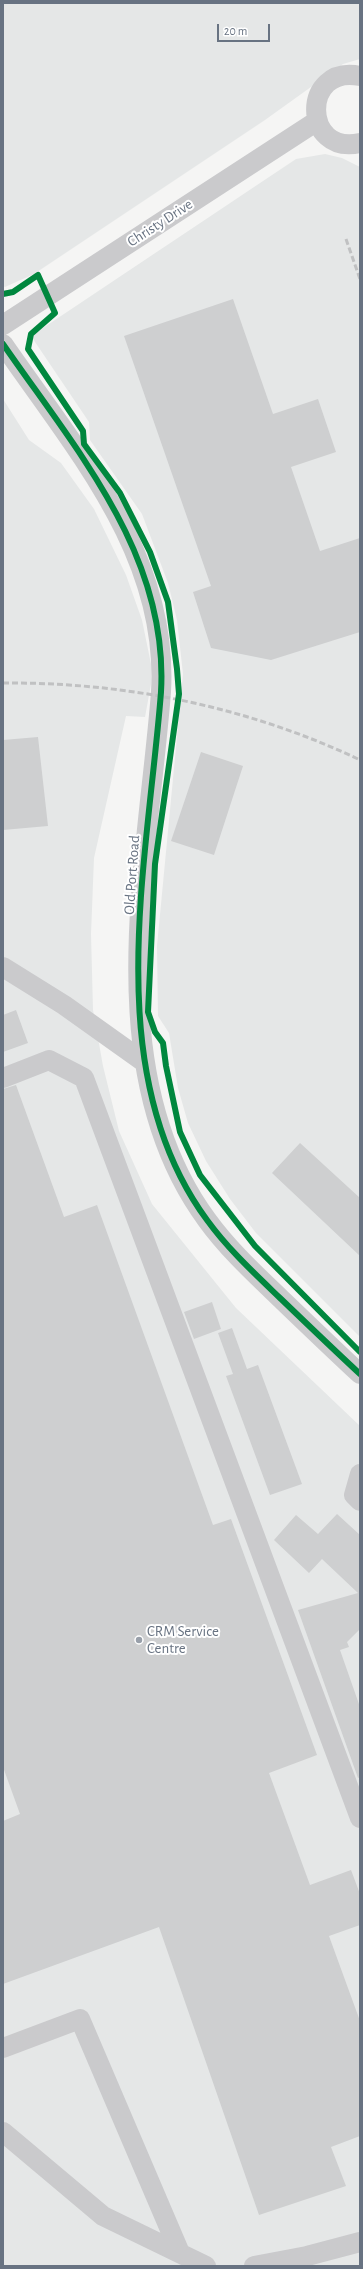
<!DOCTYPE html>
<html>
<head>
<meta charset="utf-8">
<style>
  body { margin:0 }
  #map { position:relative; width:363px; height:2269px; overflow:hidden; background:#f5f5f4; font-family:"Alegreya Sans",sans-serif }
  canvas { display:block }
  .frame { position:absolute; inset:0; border:4px solid #687382; pointer-events:none }
  .scale { position:absolute; left:217px; top:24px; width:53px; height:18px; box-sizing:border-box; border:2px solid #687382; border-top:0; padding-left:5px; font-size:12px; line-height:14px; white-space:nowrap; color:#687382; -webkit-text-stroke:3px #fff; paint-order:stroke }
</style>
</head>
<body>
<div id="map">
<canvas width="363" height="2269"></canvas>
<div class="frame"></div>
<div class="scale">20 m</div>
</div>
<script>
const c = document.querySelector('canvas').getContext('2d');
c.lineJoin = 'round';
function fill(path, color) { c.fillStyle = color; c.fill(path, 'evenodd'); }
function trace(path, color, width, dash) { c.strokeStyle = color; c.lineWidth = width; c.lineCap = dash ? 'butt' : 'round'; c.setLineDash(dash || []); c.stroke(path); }
function write(font, color, halo, rows, align = 'center') {
  c.font = font + ' "Alegreya Sans",sans-serif'; c.lineWidth = 4; c.setLineDash([]); c.textBaseline = 'middle'; c.strokeStyle = halo; c.fillStyle = color; for (const [text, x, y, turn = 0] of rows) {
    c.save(); c.translate(x, y); c.rotate((+turn || 0) * Math.PI / 180); c.textAlign = isNaN(turn) ? turn : align; if (halo) c.strokeText(text, 0, 0); c.fillText(text, 0, 0); c.restore();
  }
}
fill(new Path2D(`
  M 3,3 L 360,3 L 360,59 L 343,64 L 265,120 L 34,274 L 5,287 L 3,286 Z
  M 325,154 L 342,158 L 360,167 L 360,1337 L 256,1233 L 230,1199 L 206,1161 L 188,1123 L 178,1088 L 169,1033 L 158,1016 L 157,946 L 183,674 L 177,620 L 168,583 L 142,514 L 90,440 L 89,422 L 31,336 L 296,159 Z
  M 3,399 L 29,440 L 61,463 L 94,509 L 126,575 L 142,620 L 151,664 L 151,684 L 145,717 L 126,716 L 94,858 L 91,934 L 93,1010 L 103,1066 L 119,1131 L 152,1204 L 236,1308 L 360,1426 L 360,2266 L 3,2266 Z`), '#e5e7e7');
fill(new Path2D(`
  M 233,299 L 273,414 L 318,399 L 336,452 L 291,467 L 320,551 L 360,538 L 360,632 L 271,660 L 211,648 L 193,592 L 211,586 L 124,336 Z
  M 38,737 L 48,826 L 3,830 L 3,740 Z
  M 201,752 L 243,766 L 214,855 L 171,841 Z
  M 16,1010 L 28,1043 L 3,1052 L 3,1015 Z
  M 16,1085 L 64,1217 L 97,1205 L 213,1525 L 231,1519 L 317,1755 L 269,1773 L 310,1885 L 351,1870 L 360,1894 L 360,1925 L 329,1936 L 360,2021 L 360,2136 L 331,2147 L 346,2186 L 259,2215 L 159,1927 L 3,1984 L 3,1821 L 20,1814 L 3,1767 L 3,1089 Z
  M 300,1143 L 360,1198 L 360,1256 L 272,1173 Z
  M 212,1302 L 221,1329 L 194,1339 L 184,1312 Z
  M 232,1328 L 247,1369 L 258,1365 L 302,1484 L 270,1495 L 226,1376 L 233,1374 L 218,1333 Z
  M 337,1514 L 360,1535 L 360,1629 L 347,1642 L 349,1647 L 340,1650 L 360,1707 L 360,1777 L 358,1778 L 298,1610 L 358,1593 L 322,1559 L 309,1573 L 274,1540 L 296,1515 L 318,1534 Z`), '#cecfd0');
trace(new Path2D(`
  M 360,76 C 301,64 302,156 360,143
  M 3,325 L 317,121
  M 3,344 C 76,450 169,555 161,692 C 148,861 98,1072 207,1220 C 228,1249 254,1273 280,1298 C 306,1323 333,1349 360,1374
  M 3,967 L 64,1005 L 144,1062
  M 3,1078 L 49,1060 L 84,1078 L 360,1818
  M 360,1474 L 354,1495 L 360,1501
  M 3,2048 L 80,2019 L 180,2253
  M 3,2132 L 103,2216 L 206,2266
  M 254,2266 L 307,2256 L 360,2242`), '#cacacc', 20);
trace(new Path2D(`
  M 346,239 L 360,279
  M 3,683 C 126,682 249,707 360,760`), '#c0c1c2', 3, [6, 3]);
trace(new Path2D(`
  M 3,294 L 13,292 L 38,275 L 55,313 L 31,334 L 28,349 L 83,431 L 84,444 L 120,493 L 150,552 L 168,602 L 177,669 L 179,694 L 155,864 L 148,1012 L 155,1032 L 163,1043 L 166,1066 L 180,1132 L 200,1175 L 255,1246 L 360,1352
  M 3,344 C 76,450 169,555 161,692 C 148,861 98,1072 207,1220 C 228,1249 254,1273 280,1298 C 306,1323 333,1349 360,1374`), '#00873e', 6);
for (const [x, y, r, color] of [
  [139,1640,4,"#99a0aa"]
]) { const dot = new Path2D(); dot.arc(x, y, r, 0, 2 * Math.PI); c.fillStyle = color; c.fill(dot); trace(dot, '#fff', 1.5); }
write('15px', '#687382', '#fff', [
  ["Christy Drive",160,223,-33],
  ["Old Port Road",132,875,-86]
]);
write('15px', '#687382', '#fff', [
  ["CRM Service",147,1631],
  ["Centre",147,1648]
], 'left');
</script>
</body>
</html>
